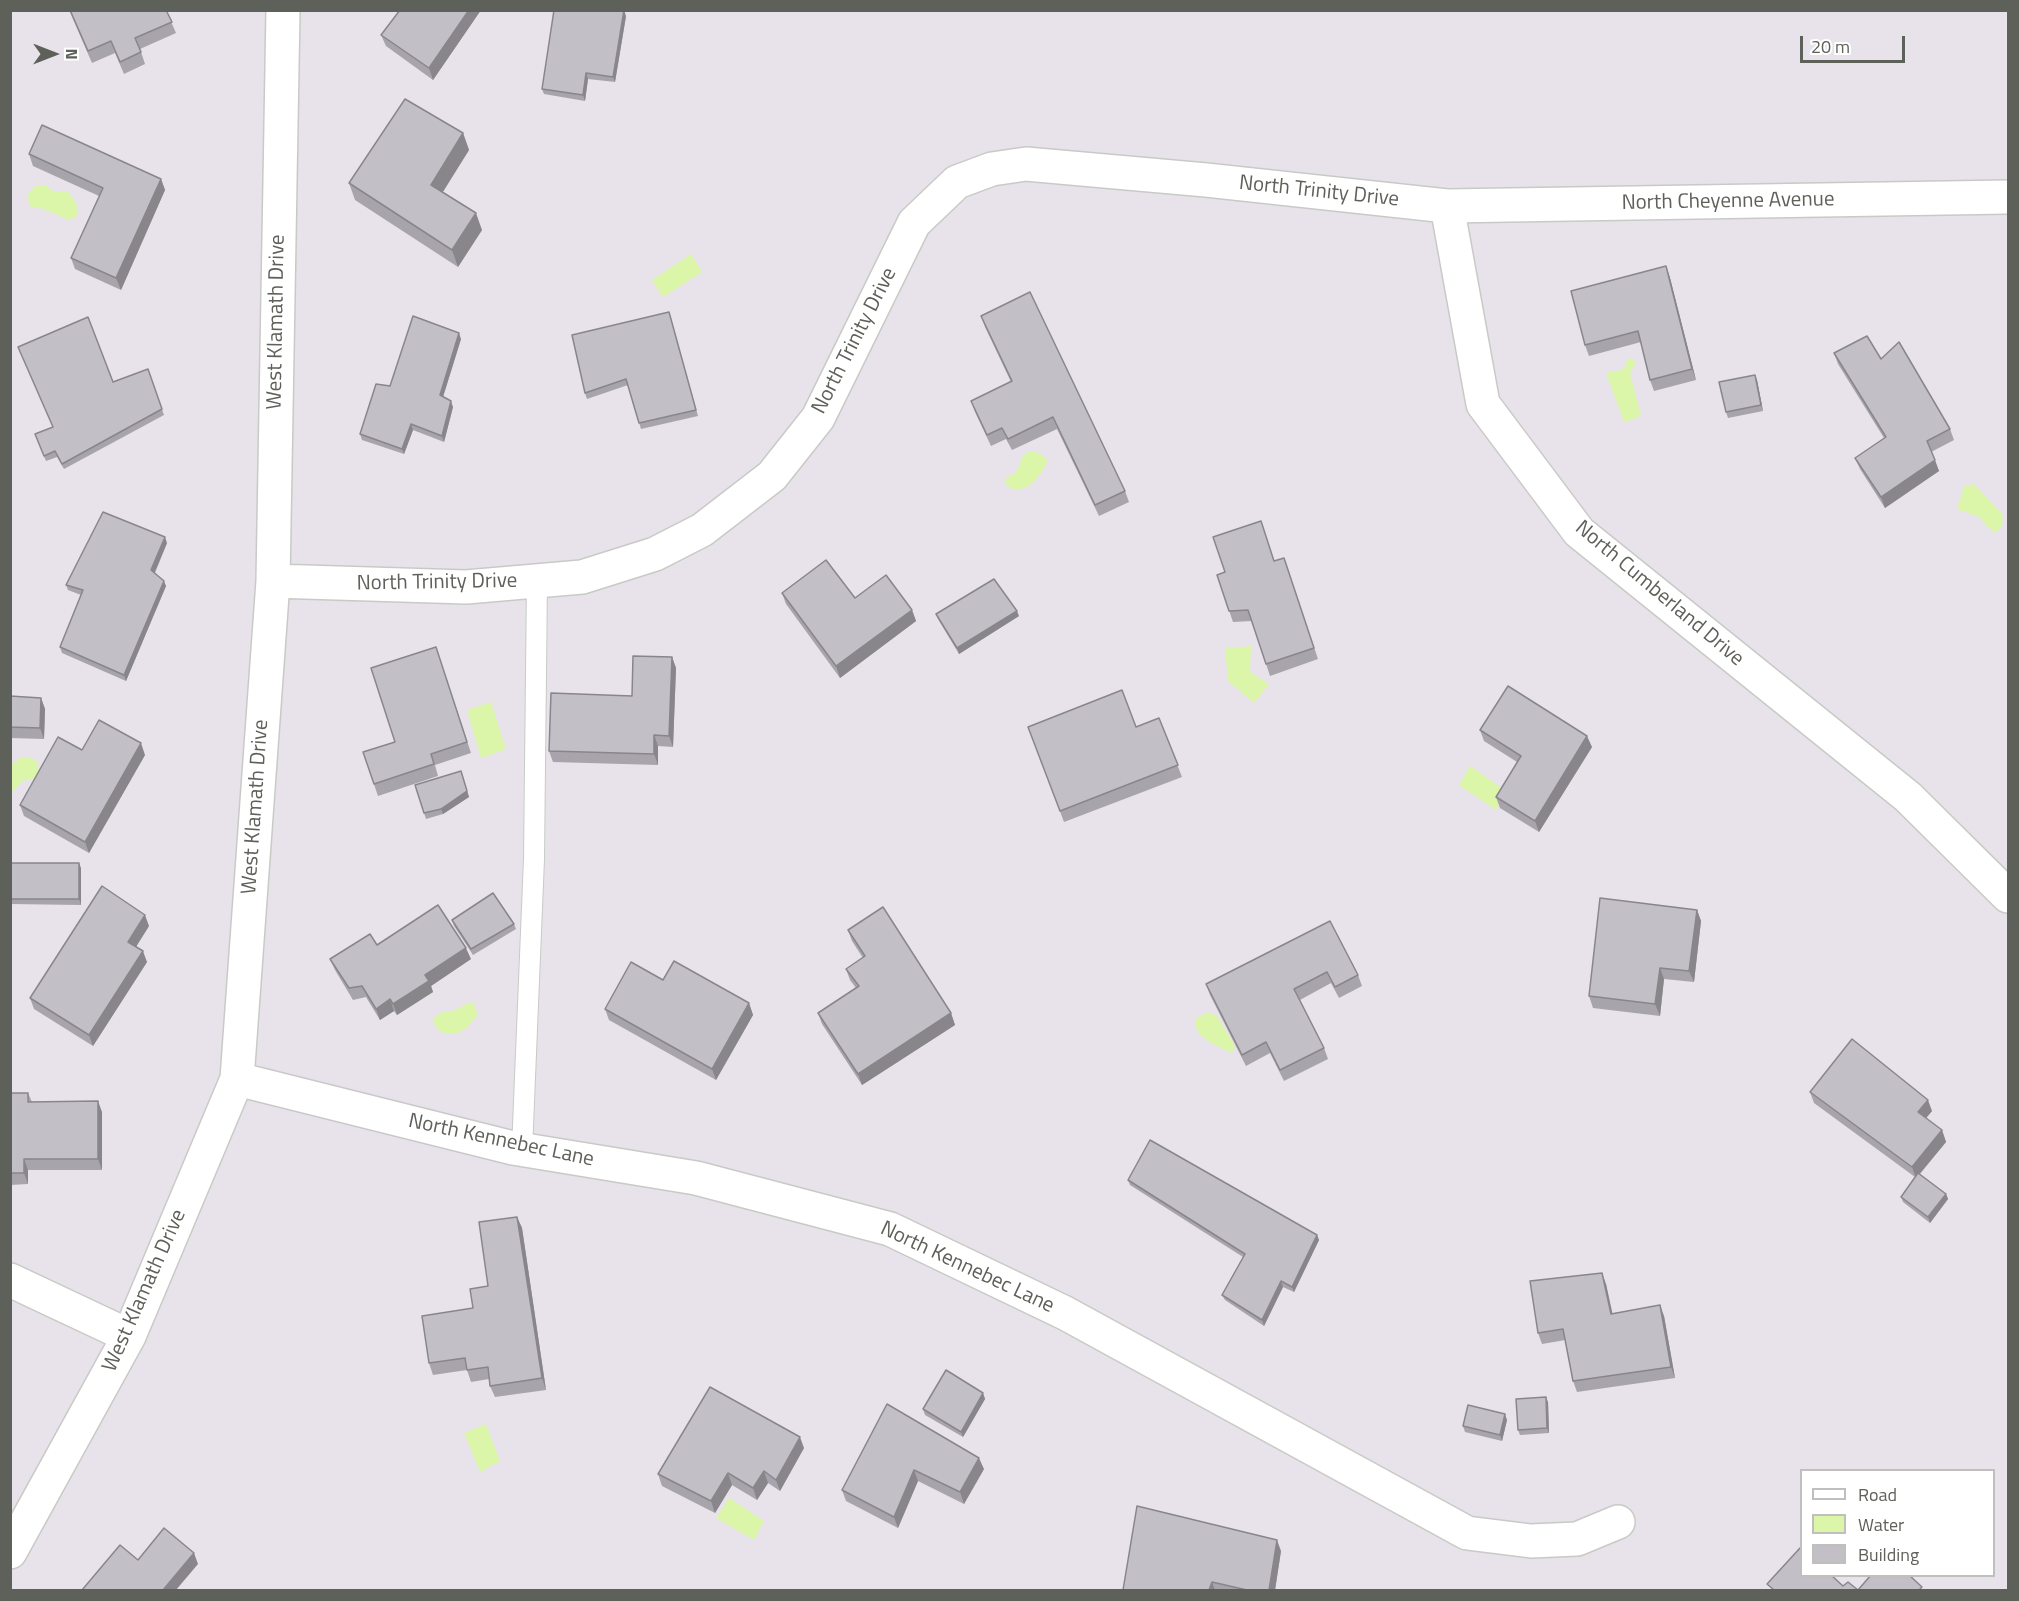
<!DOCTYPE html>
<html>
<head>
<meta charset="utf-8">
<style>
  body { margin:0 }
  #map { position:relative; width:2019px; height:1601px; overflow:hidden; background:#e8e2eb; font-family:"Titillium Web",sans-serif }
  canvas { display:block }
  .frame { position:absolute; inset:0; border:12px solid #5e615a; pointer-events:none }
  .legend { position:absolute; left:1800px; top:1469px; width:195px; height:108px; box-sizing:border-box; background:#fff; border:2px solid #bfc0bd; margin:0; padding:8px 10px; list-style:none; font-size:18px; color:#5e615a }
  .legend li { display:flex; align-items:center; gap:12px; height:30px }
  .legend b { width:30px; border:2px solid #bfc0bd }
  .north { position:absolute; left:24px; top:24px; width:60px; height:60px; -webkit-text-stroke:4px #fff; paint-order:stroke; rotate:90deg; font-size:16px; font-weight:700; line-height:24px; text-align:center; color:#5e615a }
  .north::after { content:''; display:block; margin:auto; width:21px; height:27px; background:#5e615a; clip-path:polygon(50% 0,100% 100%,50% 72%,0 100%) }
  .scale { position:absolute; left:1800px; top:36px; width:105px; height:27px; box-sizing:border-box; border:3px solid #5e615a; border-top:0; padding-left:8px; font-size:18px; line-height:21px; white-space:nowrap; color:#5e615a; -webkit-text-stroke:4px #fff; paint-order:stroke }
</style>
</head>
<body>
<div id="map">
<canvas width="2019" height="1601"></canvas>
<div class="frame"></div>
<ul class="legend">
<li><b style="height:8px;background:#fff"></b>Road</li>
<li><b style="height:16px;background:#dbf5a9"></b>Water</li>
<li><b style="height:16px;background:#c3bfc7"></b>Building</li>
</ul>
<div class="north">N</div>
<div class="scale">20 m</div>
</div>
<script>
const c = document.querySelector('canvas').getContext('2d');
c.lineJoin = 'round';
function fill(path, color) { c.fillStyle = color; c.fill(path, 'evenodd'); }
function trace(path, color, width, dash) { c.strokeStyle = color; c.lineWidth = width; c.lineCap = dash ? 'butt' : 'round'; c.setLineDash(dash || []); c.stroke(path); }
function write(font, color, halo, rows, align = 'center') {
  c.font = font + ' "Titillium Web",sans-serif'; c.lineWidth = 6; c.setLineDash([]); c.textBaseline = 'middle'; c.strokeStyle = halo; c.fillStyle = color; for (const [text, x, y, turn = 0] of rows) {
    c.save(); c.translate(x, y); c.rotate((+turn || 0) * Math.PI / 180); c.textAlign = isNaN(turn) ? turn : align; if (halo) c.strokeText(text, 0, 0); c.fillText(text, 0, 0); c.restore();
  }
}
fill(new Path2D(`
  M 36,185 L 47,186 L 54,192 L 68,192 C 74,199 81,207 76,217 L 68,220 C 55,213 44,208 29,206 L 28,194 Z
  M 691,254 L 702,272 L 663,297 L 652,280 Z
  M 1631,358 L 1636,363 L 1630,373 L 1641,416 L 1624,422 L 1606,373 L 1624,369 L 1627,360 Z
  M 1033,451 L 1041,454 L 1048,460 C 1041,476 1024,500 1005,484 L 1006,478 C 1009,476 1012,475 1015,473 C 1023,464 1018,453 1033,451 Z
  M 1974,484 L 2003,515 L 2002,526 L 1996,533 L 1986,526 L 1980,517 L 1957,509 L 1964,486 Z
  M 1251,646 L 1250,672 L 1269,684 L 1254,703 L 1228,681 L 1225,648 Z
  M 491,702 L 506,749 L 481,758 L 467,710 Z
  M 28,757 L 36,760 C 39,767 40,771 36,778 L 24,780 L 11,793 L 11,765 L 20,758 Z
  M 1470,766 L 1506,791 L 1496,810 L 1459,785 Z
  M 473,1002 L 478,1015 C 474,1018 471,1023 468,1026 C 456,1038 439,1037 433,1021 C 439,1008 449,1014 459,1008 C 464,1005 467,1003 473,1002 Z
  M 1209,1012 L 1217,1016 L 1235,1046 L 1232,1053 C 1219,1047 1190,1036 1196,1018 Z
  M 486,1424 L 500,1461 L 480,1472 L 464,1433 Z
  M 729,1498 L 764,1521 L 754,1540 L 716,1518 Z`), '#dbf5a9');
const service = new Path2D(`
  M 522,1150 L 534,859 L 537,581`);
const minor = new Path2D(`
  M 1447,206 L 1483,404 L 1579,532 L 1908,797 L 2008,896
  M 273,581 L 466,587 L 582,577 L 655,554 L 702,530 L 772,476 L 818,418 L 914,223 L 957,182 L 992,169 L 1026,164 L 1206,180 L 1447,206 L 2008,197
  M 237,1079 L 513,1148 L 696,1178 L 890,1229 L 1065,1313 L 1467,1533 L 1531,1541 L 1577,1539 L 1618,1522
  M 10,1280 L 129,1336
  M 10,1552 L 129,1336 L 237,1079 L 273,581 L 283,10`);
trace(service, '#c8cbc5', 22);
trace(minor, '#c8cbc5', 36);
trace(service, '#fff', 20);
trace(minor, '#fff', 33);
fill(new Path2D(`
  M 69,10 L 166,10 L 176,33 L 140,49 L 145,64 L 124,74 L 115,53 L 92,63 Z
  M 394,10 L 481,10 L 433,80 L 386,46 L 381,35 L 398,13 Z
  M 626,16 L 615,82 L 588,79 L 585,101 L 544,94 L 542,89 Z
  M 463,133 L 469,150 L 443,192 L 482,230 L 458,267 L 355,200 L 349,183 Z
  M 29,154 L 161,179 L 165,190 L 121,290 L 75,269 L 71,258 L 99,196 L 33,166 Z
  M 1666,266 L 1670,278 L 1696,380 L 1654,391 L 1650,380 L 1641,342 L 1589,356 L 1585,345 Z
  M 669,312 L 698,416 L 641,429 L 628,385 L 587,399 L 585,393 Z
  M 981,316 L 1125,491 L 1129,502 L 1099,516 L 1057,429 L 1012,450 L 1006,439 L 991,446 L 975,412 L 971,401 L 1011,382 L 985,327 Z
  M 461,339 L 443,397 L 453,407 L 444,442 L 413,430 L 404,454 L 362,440 L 360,434 L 390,386 Z
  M 1834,353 L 1881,359 L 1950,429 L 1954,440 L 1931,452 L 1939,471 L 1885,508 L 1860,469 L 1855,458 L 1884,438 L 1838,364 Z
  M 148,369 L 164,415 L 64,469 L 57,457 L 46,461 L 37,440 L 113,382 Z
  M 1757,380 L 1763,411 L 1728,418 L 1726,412 Z
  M 167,543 L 155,573 L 166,586 L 126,681 L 62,653 L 60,647 L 81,595 L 68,590 L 66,585 Z
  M 1275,561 L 1288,569 L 1318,659 L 1270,676 L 1252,621 L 1233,622 L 1217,575 Z
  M 782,593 L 855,598 L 912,610 L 916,621 L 840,678 L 786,604 Z
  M 936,614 L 1019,616 L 959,654 L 938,619 Z
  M 436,647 L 471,753 L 435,765 L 438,776 L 378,796 L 363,752 L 395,742 Z
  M 672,657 L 676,668 L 673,747 L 658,746 L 658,765 L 553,762 L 549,751 L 632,696 Z
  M 10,696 L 41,698 L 45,709 L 44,739 L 10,738 Z
  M 1159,718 L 1182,777 L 1064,822 L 1028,727 L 1136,727 Z
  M 1480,730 L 1592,747 L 1539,832 L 1500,808 L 1496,797 L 1517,762 L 1484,741 Z
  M 82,750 L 145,755 L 89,853 L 24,816 L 20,805 Z
  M 461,771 L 469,797 L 443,814 L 426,819 L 415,785 Z
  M 10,863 L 81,868 L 81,905 L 10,904 Z
  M 1697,910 L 1701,921 L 1694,982 L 1664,979 L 1660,1016 L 1593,1008 L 1589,996 Z
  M 452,920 L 514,924 L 516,929 L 473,955 L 454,926 Z
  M 1330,921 L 1358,975 L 1362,986 L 1339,998 L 1331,983 L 1300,1000 L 1324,1048 L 1328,1059 L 1284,1081 L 1270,1053 L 1246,1066 L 1210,995 L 1206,984 Z
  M 149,926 L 136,947 L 147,962 L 93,1046 L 34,1009 L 30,998 Z
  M 848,930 L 951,1013 L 955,1025 L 862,1085 L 822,1024 L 818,1013 L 856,988 L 850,980 L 846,969 L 863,958 L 852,941 Z
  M 377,945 L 471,959 L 431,986 L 433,992 L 397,1015 L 394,1011 L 380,1020 L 366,997 L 353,1000 L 335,970 L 330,959 Z
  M 663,980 L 749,1003 L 753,1015 L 716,1080 L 609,1020 L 605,1009 Z
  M 1810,1092 L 1932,1111 L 1926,1118 L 1942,1130 L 1946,1142 L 1920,1174 L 1946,1194 L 1948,1199 L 1930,1223 L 1903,1202 L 1901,1197 L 1915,1177 L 1814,1103 Z
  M 10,1093 L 28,1093 L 32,1102 L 102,1112 L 102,1170 L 28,1170 L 28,1184 L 10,1185 Z
  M 1128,1180 L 1317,1235 L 1319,1240 L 1294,1292 L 1283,1287 L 1264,1326 L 1225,1300 L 1222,1295 L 1243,1257 L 1130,1185 Z
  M 517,1217 L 522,1228 L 546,1390 L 495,1397 L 490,1386 L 489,1379 L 471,1382 L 467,1370 L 433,1375 L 429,1363 L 473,1308 L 488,1286 Z
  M 1606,1284 L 1612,1314 L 1664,1316 L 1675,1378 L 1577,1392 L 1573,1381 L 1565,1340 L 1542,1344 L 1538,1333 Z
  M 983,1393 L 985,1399 L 963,1437 L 925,1415 L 923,1409 Z
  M 1548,1402 L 1549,1433 L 1520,1435 L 1518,1430 Z
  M 887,1404 L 984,1469 L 964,1504 L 918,1481 L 898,1528 L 846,1501 L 842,1490 Z
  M 1507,1420 L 1502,1441 L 1465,1432 L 1463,1426 Z
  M 804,1448 L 780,1491 L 768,1483 L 757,1500 L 732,1485 L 715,1513 L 662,1486 L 658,1474 Z
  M 1281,1551 L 1275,1590 L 1123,1590 Z`), '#a8a4ab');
fill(new Path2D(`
  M 469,10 L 481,10 L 433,80 L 429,68 Z
  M 624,10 L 626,16 L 615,82 L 613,77 Z
  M 586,73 L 588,79 L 585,101 L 583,95 Z
  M 463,133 L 469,150 L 437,201 L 431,185 Z
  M 161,179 L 165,190 L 121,290 L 116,278 Z
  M 476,213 L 482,230 L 458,267 L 452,250 Z
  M 1666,266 L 1670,278 L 1696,380 L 1692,369 Z
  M 459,333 L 461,339 L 442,400 L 440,395 Z
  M 1755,375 L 1757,380 L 1763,411 L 1761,405 Z
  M 451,401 L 453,407 L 444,442 L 442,436 Z
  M 411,424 L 413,430 L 404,454 L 402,449 Z
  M 1935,460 L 1939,471 L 1885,508 L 1881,497 Z
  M 165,537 L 167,543 L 153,576 L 151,570 Z
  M 164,581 L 166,586 L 126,681 L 124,675 Z
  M 912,610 L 916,621 L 840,678 L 836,666 Z
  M 1017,611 L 1019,616 L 959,654 L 957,648 Z
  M 672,657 L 676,668 L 673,747 L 669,736 Z
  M 41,698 L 45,709 L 44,739 L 40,728 Z
  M 654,735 L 658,746 L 658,765 L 654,754 Z
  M 1587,736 L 1592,747 L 1539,832 L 1535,821 Z
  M 141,743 L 145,755 L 89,853 L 85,842 Z
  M 461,771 L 469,797 L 443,814 L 441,809 Z
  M 79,863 L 81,868 L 81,905 L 79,899 Z
  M 1697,910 L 1701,921 L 1694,982 L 1689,971 Z
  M 145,915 L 149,926 L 132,953 L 128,942 Z
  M 466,948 L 471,959 L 431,986 L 433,992 L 397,1015 L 393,1004 L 425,975 Z
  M 143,951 L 147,962 L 93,1046 L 89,1035 Z
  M 1660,968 L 1664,979 L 1660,1016 L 1655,1004 Z
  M 390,999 L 394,1011 L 380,1020 L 376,1009 Z
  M 749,1003 L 753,1015 L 716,1080 L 712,1069 Z
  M 951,1013 L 955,1025 L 862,1085 L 858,1074 Z
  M 1928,1100 L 1932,1111 L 1922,1123 L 1918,1112 Z
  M 98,1101 L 102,1112 L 102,1170 L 98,1159 Z
  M 1942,1130 L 1946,1142 L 1916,1178 L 1912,1167 Z
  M 24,1159 L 28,1170 L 28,1184 L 24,1173 Z
  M 1946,1194 L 1948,1199 L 1930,1223 L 1928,1217 Z
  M 517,1217 L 522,1228 L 546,1390 L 542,1378 Z
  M 1317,1235 L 1319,1240 L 1294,1292 L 1292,1287 Z
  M 1602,1273 L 1606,1284 L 1615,1325 L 1611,1314 Z
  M 1281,1281 L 1283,1287 L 1264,1326 L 1262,1320 Z
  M 1660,1305 L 1664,1316 L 1675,1378 L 1671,1367 Z
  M 983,1393 L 985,1399 L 963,1437 L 961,1432 Z
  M 1546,1397 L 1548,1402 L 1549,1433 L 1547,1428 Z
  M 1505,1414 L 1507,1420 L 1502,1441 L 1500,1435 Z
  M 800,1437 L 804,1448 L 780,1491 L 776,1480 Z
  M 979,1458 L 984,1469 L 964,1504 L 960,1492 Z
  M 914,1470 L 918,1481 L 898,1528 L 894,1517 Z
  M 764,1471 L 768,1483 L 757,1500 L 753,1488 Z
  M 728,1473 L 732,1485 L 715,1513 L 711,1501 Z
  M 1277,1540 L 1281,1551 L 1275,1590 L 1269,1590 Z
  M 194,1553 L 198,1564 L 176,1590 L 163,1590 Z
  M 1212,1582 L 1215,1590 L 1209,1590 Z`), '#88868b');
const building = new Path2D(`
  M 70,10 L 166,10 L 172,22 L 135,38 L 141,52 L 120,62 L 111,41 L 88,51 Z
  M 400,10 L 469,10 L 429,68 L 381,35 Z
  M 554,10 L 624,10 L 613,77 L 586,73 L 583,95 L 542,89 Z
  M 405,99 L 463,133 L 431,185 L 476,213 L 452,250 L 349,183 Z
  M 42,125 L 161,179 L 116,278 L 71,258 L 103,188 L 29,154 Z
  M 1666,266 L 1692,369 L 1650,380 L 1638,331 L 1585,345 L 1571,291 Z
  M 1030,292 L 1125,491 L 1095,505 L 1053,417 L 1008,439 L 1002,428 L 987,435 L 971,401 L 1012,381 L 981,316 Z
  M 669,312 L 696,410 L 639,423 L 626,379 L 585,393 L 572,335 Z
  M 413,316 L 459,333 L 440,395 L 451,401 L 442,436 L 411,424 L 402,449 L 360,434 L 376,384 L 390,386 Z
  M 88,317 L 113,382 L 148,369 L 162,409 L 62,464 L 55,451 L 44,456 L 35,434 L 53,427 L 18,347 Z
  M 1867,336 L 1881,359 L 1899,342 L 1950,429 L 1927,441 L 1935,460 L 1881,497 L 1855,458 L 1886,437 L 1834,353 Z
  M 1755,375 L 1761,405 L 1726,412 L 1719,382 Z
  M 103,512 L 165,537 L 151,570 L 164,581 L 124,675 L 60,647 L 83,590 L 66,585 Z
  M 1261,521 L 1274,561 L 1284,558 L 1314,648 L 1266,664 L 1248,610 L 1229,611 L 1217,575 L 1225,572 L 1213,537 Z
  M 826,560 L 855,598 L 886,575 L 912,610 L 836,666 L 782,593 Z
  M 994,579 L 1017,611 L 957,648 L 936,614 Z
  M 436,647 L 467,742 L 431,754 L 434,764 L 374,784 L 363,752 L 395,742 L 371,668 Z
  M 633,656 L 672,657 L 669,736 L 654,735 L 654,754 L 549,751 L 551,693 L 632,696 Z
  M 1508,686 L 1587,736 L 1535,821 L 1496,797 L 1521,756 L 1480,730 Z
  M 1122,690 L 1136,727 L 1159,718 L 1178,765 L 1060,811 L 1028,727 Z
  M 10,696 L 41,698 L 40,728 L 10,727 Z
  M 99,720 L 141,743 L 85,842 L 20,805 L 58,737 L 82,750 Z
  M 461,771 L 467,791 L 441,809 L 424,813 L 415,785 Z
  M 10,863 L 79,863 L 79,899 L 10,899 Z
  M 102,886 L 145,915 L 128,942 L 143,951 L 89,1035 L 30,998 Z
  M 493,893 L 514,924 L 471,949 L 452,920 Z
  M 1600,898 L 1697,910 L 1689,971 L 1660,968 L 1655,1004 L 1589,996 Z
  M 438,905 L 466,948 L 425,975 L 429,981 L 393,1004 L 390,999 L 376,1009 L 362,986 L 349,988 L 330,959 L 370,934 L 377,945 Z
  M 883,907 L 951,1013 L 858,1074 L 818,1013 L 859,986 L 846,969 L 865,956 L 848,930 Z
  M 1330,921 L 1358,975 L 1335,987 L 1327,972 L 1294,989 L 1324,1048 L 1280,1070 L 1266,1042 L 1242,1055 L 1206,984 Z
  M 674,961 L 749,1003 L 712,1069 L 605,1009 L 631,962 L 663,980 Z
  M 1852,1039 L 1928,1100 L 1918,1112 L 1942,1130 L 1912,1167 L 1810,1092 Z
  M 10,1093 L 28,1093 L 28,1102 L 98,1101 L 98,1159 L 24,1159 L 24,1173 L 10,1173 Z
  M 1150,1140 L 1317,1235 L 1292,1287 L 1281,1281 L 1262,1320 L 1222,1295 L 1245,1254 L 1128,1180 Z
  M 1918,1173 L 1946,1194 L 1928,1217 L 1901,1197 Z
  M 517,1217 L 542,1378 L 490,1386 L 488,1367 L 467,1370 L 465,1358 L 429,1363 L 422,1316 L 473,1308 L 470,1289 L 488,1286 L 479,1222 Z
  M 1602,1273 L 1611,1314 L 1660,1305 L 1671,1367 L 1573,1381 L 1563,1329 L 1538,1333 L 1530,1281 Z
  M 946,1370 L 983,1393 L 961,1432 L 923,1409 Z
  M 710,1387 L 800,1437 L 776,1480 L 764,1471 L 753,1488 L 728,1473 L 711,1501 L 658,1474 Z
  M 1546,1397 L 1547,1428 L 1518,1430 L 1516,1399 Z
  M 887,1404 L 979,1458 L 960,1492 L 914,1470 L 894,1517 L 842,1490 Z
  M 1468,1405 L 1505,1414 L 1500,1435 L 1463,1426 Z
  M 1137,1506 L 1277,1540 L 1269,1590 L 1247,1590 L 1212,1582 L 1209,1590 L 1123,1590 Z
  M 164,1528 L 194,1553 L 163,1590 L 82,1590 L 120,1545 L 138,1560 Z
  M 1800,1548 L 1802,1549 L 1802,1575 L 1831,1575 L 1843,1586 L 1848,1582 L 1858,1590 L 1871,1575 L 1909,1575 L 1922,1587 L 1919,1590 L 1774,1590 L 1767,1584 Z`);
fill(building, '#c3bfc7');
trace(building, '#88868b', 1.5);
write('21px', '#5e615a', '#fff', [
  ["North Trinity Drive",1319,192,6],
  ["North Cheyenne Avenue",1728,202,-1],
  ["West Klamath Drive",277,322,-89],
  ["North Trinity Drive",855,341,-63],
  ["North Trinity Drive",437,583,-1],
  ["North Cumberland Drive",1659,594,40],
  ["West Klamath Drive",256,807,-86],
  ["North Kennebec Lane",501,1141,12],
  ["North Kennebec Lane",967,1268,25],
  ["West Klamath Drive",145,1291,-66]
]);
</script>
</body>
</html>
